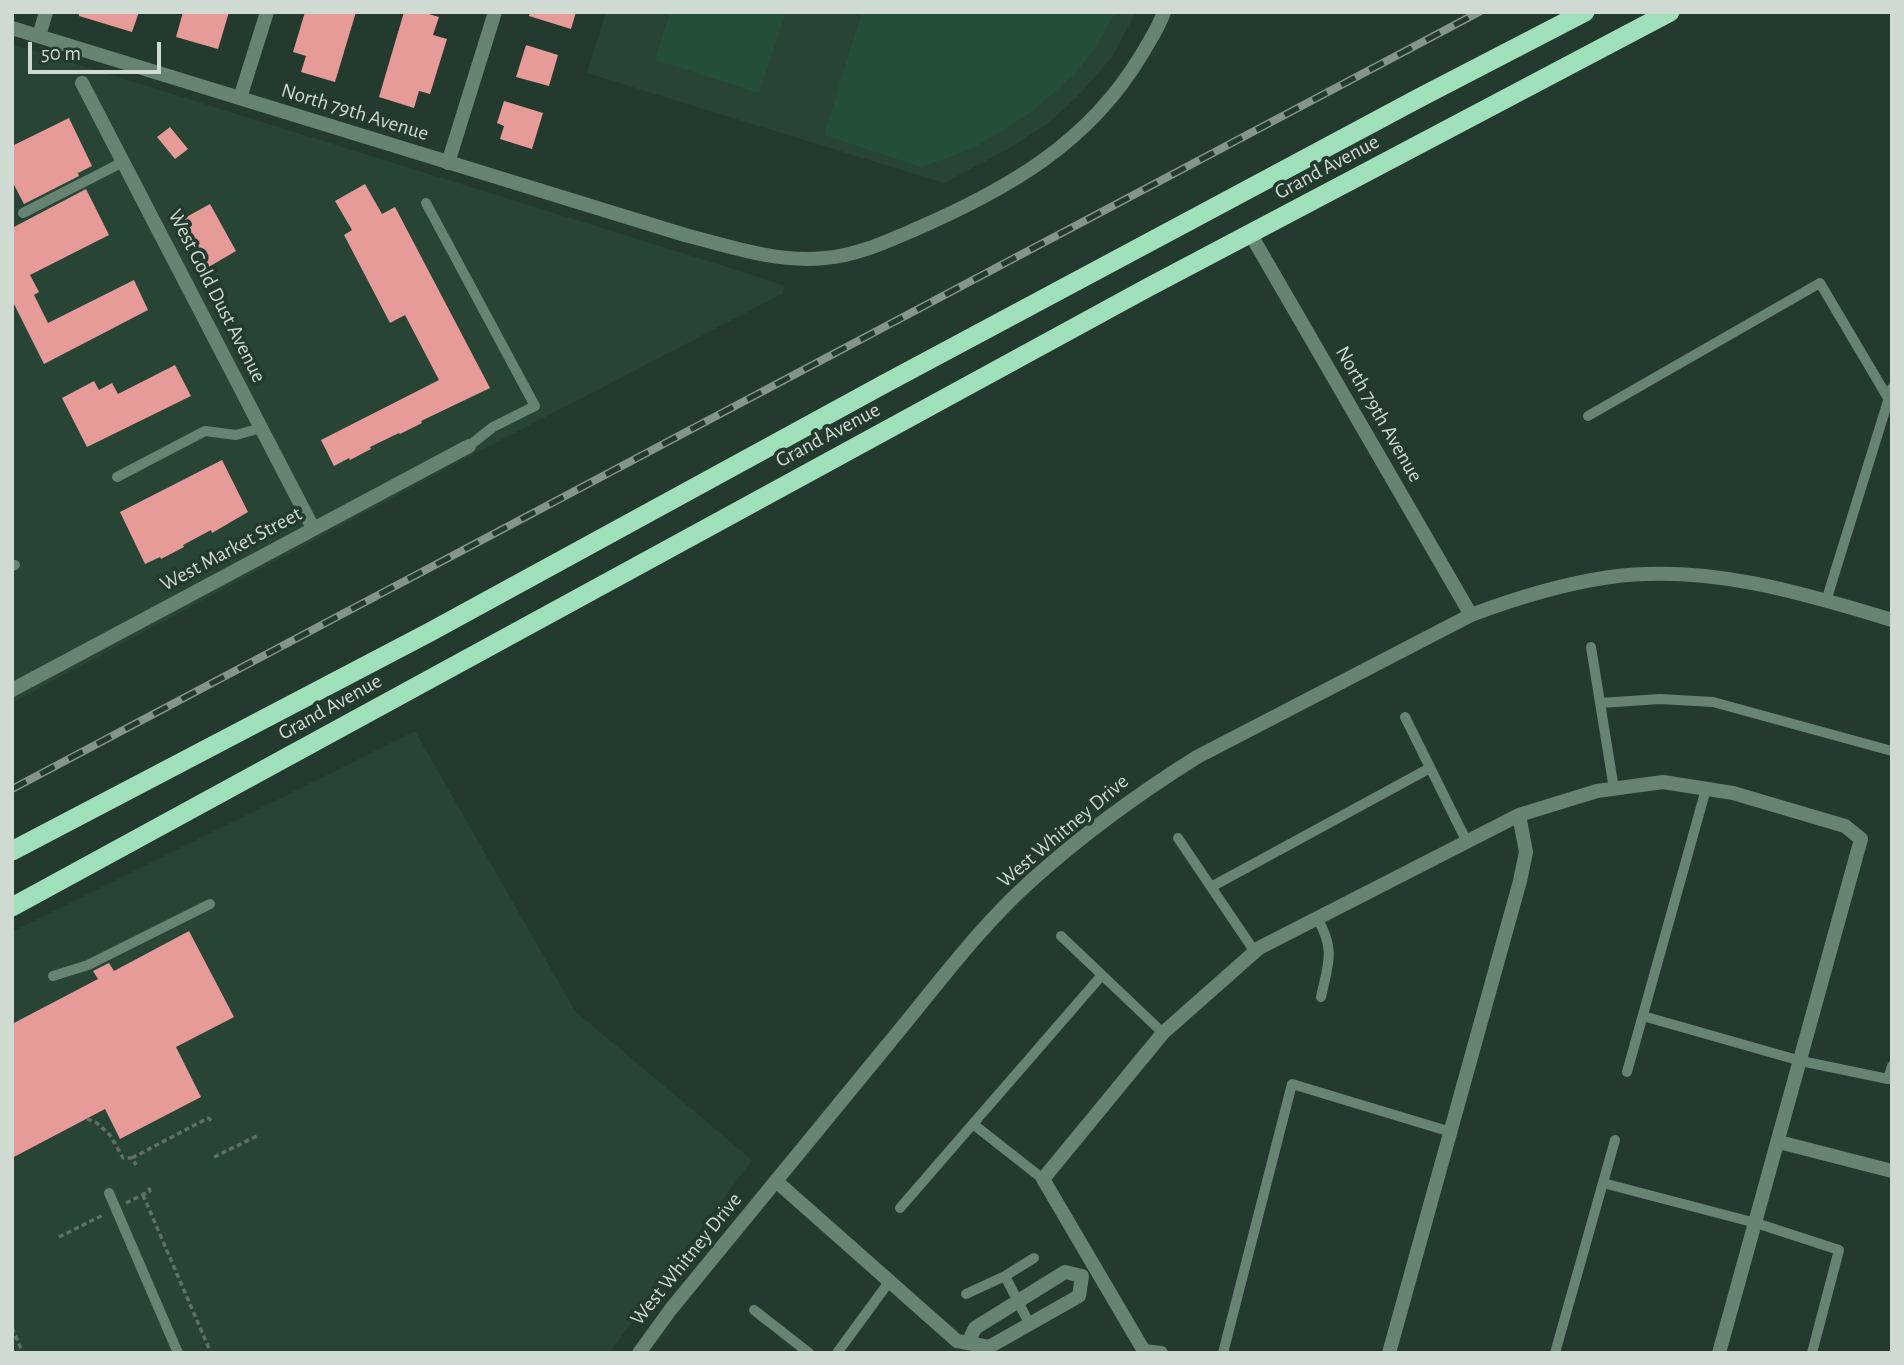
<!DOCTYPE html>
<html>
<head>
<meta charset="utf-8">
<style>
  body { margin:0 }
  #map { position:relative; width:1904px; height:1365px; overflow:hidden; background:#253a2e; font-family:"Alegreya Sans",sans-serif }
  canvas { display:block }
  .frame { position:absolute; inset:0; border:14px solid #cedad2; pointer-events:none }
  .scale { position:absolute; left:28px; top:42px; width:133px; height:32px; box-sizing:border-box; border:4px solid #cedad2; border-top:0; padding-left:9px; font-size:21px; line-height:24px; white-space:nowrap; color:#cedad2; -webkit-text-stroke:5px #253a2e; paint-order:stroke }
</style>
</head>
<body>
<div id="map">
<canvas width="1904" height="1365"></canvas>
<div class="frame"></div>
<div class="scale">50 m</div>
</div>
<script>
const c = document.querySelector('canvas').getContext('2d');
c.lineJoin = 'round';
function fill(path, color) { c.fillStyle = color; c.fill(path, 'evenodd'); }
function trace(path, color, width, dash) { c.strokeStyle = color; c.lineWidth = width; c.lineCap = dash ? 'butt' : 'round'; c.setLineDash(dash || []); c.stroke(path); }
function write(font, color, halo, rows, align = 'center') {
  c.font = font + ' "Alegreya Sans",sans-serif'; c.lineWidth = 7; c.setLineDash([]); c.textBaseline = 'middle'; c.strokeStyle = halo; c.fillStyle = color; for (const [text, x, y, turn = 0] of rows) {
    c.save(); c.translate(x, y); c.rotate((+turn || 0) * Math.PI / 180); c.textAlign = isNaN(turn) ? turn : align; if (halo) c.strokeText(text, 0, 0); c.fillText(text, 0, 0); c.restore();
  }
}
fill(new Path2D(`
  M 606,12 L 1136,12 L 1112,57 L 1076,98 L 1047,124 L 1006,150 L 944,183 L 587,73 Z
  M 12,44 L 743,272 L 785,286 L 782,294 L 474,454 L 12,703 Z
  M 415,731 L 575,1011 L 752,1160 L 609,1353 L 12,1353 L 12,932 Z`), '#284435');
fill(new Path2D(`
  M 670,12 L 786,12 L 759,93 L 655,60 Z
  M 862,12 L 1116,12 L 1096,46 L 1078,70 L 1057,90 L 1027,115 L 972,149 L 921,167 L 824,135 Z`), '#254e38');
fill(new Path2D(`
  M 79,12 L 139,12 L 132,32 L 79,16 Z
  M 183,12 L 229,12 L 218,49 L 176,37 Z
  M 305,12 L 356,12 L 335,82 L 301,72 L 306,56 L 293,52 Z
  M 404,12 L 422,12 L 439,17 L 433,35 L 447,39 L 430,94 L 419,91 L 414,108 L 379,97 Z
  M 530,12 L 576,12 L 571,29 L 529,16 Z
  M 526,45 L 558,55 L 549,86 L 516,77 Z
  M 504,101 L 543,113 L 532,149 L 500,139 L 504,126 L 497,123 Z
  M 69,118 L 92,166 L 78,173 L 79,176 L 24,204 L 12,181 L 12,146 Z
  M 170,127 L 188,149 L 175,159 L 157,137 Z
  M 365,184 L 382,214 L 395,207 L 490,388 L 421,421 L 422,423 L 400,434 L 399,433 L 370,447 L 371,449 L 350,460 L 349,458 L 334,466 L 321,440 L 439,380 L 405,315 L 390,323 L 344,235 L 352,230 L 335,201 Z
  M 86,189 L 109,235 L 30,275 L 39,292 L 34,295 L 48,323 L 134,280 L 148,310 L 44,364 L 12,300 L 12,228 Z
  M 210,204 L 236,251 L 207,268 L 181,220 Z
  M 175,365 L 191,396 L 87,447 L 62,398 L 94,381 L 99,390 L 112,383 L 118,394 Z
  M 222,460 L 248,512 L 212,533 L 211,530 L 183,545 L 184,547 L 161,559 L 160,557 L 145,564 L 120,512 Z
  M 189,931 L 234,1017 L 176,1047 L 201,1097 L 120,1139 L 105,1109 L 12,1158 L 12,1024 L 98,979 L 93,971 L 109,963 L 114,971 Z`), '#e79b99');
trace(new Path2D(`
  M 87,1119 L 97,1123 L 110,1135 L 123,1158 L 132,1158 L 136,1165
  M 214,1157 L 257,1136
  M 132,1158 L 208,1118 L 213,1122
  M 143,1195 L 211,1353
  M 126,1203 L 150,1191 L 148,1186
  M 59,1237 L 103,1215
  M 12,1328 L 23,1353`), '#5f7166', 3.5, [5, 3.5]);
trace(new Path2D(`
  M 426,203 L 535,406 L 493,427 L 469,446
  M 23,213 L 123,162
  M 1588,416 L 1820,283 L 1888,398
  M 117,477 L 205,431 L 236,435 L 261,428
  M 12,566 L 15,565
  M 1826,601 L 1892,388
  M 1591,647 L 1614,789
  M 1600,703 L 1660,699 L 1713,702 L 1892,751
  M 1405,717 L 1467,842
  M 1178,838 L 1255,952
  M 1211,887 L 1430,768
  M 1317,918 C 1336,950 1328,964 1321,997
  M 1061,936 L 1163,1033
  M 53,976 L 88,965 L 210,904
  M 1643,1016 L 1801,1061 L 1888,1079 L 1892,1066
  M 1627,1072 L 1706,789
  M 973,1124 L 1043,1179
  M 1603,1183 L 1756,1223 L 1839,1250 L 1812,1353
  M 109,1193 L 178,1353
  M 900,1208 L 1102,975
  M 1005,1276 L 1030,1325
  M 966,1294 L 1005,1276 L 1034,1258
  M 754,1310 L 809,1353
  M 837,1353 L 889,1282
  M 1223,1353 L 1292,1084 L 1451,1132
  M 1555,1353 L 1615,1140`), '#678372', 10);
trace(new Path2D(`
  M 39,36 L 46,12
  M 82,83 L 313,528
  M 240,98 L 267,12
  M 448,163 L 495,12
  M 1251,235 L 1471,615
  M 12,690 L 469,446
  M 1779,1142 L 1892,1171
  M 776,1181 L 957,1341 L 989,1347 L 1079,1296 L 1082,1276 L 1065,1272 L 975,1328 L 968,1343
  M 1161,1353 L 1144,1351 L 1043,1179 L 1163,1033 L 1259,948 L 1519,815 L 1597,791 L 1663,782 L 1733,793 L 1845,826 L 1861,839 L 1719,1353
  M 1389,1353 L 1520,881 L 1526,852 L 1519,815`), '#678372', 14);
trace(new Path2D(`
  M 12,28 L 685,235 C 731,247 778,263 825,258 C 856,256 888,241 916,229 C 1008,189 1089,143 1142,54 C 1150,40 1159,27 1164,12
  M 639,1353 L 671,1309 C 744,1220 816,1132 889,1043 C 935,988 978,928 1032,880 C 1083,834 1138,794 1197,757 L 1471,615 C 1516,598 1562,584 1610,577 C 1706,564 1801,592 1892,620`), '#678372', 14);
trace(new Path2D(`
  M 12,851 L 430,632 L 886,383 L 1419,98 L 1585,12
  M 12,907 L 1147,288 L 1670,12`), '#9fe0ba', 19);
const rail = new Path2D(`
  M 12,789 L 1479,12`);
trace(rail, '#85958b', 8);
trace(rail, '#253a2e', 5, [16]);
write('21px', '#cedad2', '#253a2e', [
  ["North 79th Avenue",355,112,17],
  ["Grand Avenue",1327,167,-28],
  ["West Gold Dust Avenue",217,296,63],
  ["North 79th Avenue",1379,414,60],
  ["Grand Avenue",828,435,-28],
  ["West Market Street",231,549,-28],
  ["Grand Avenue",330,707,-29],
  ["West Whitney Drive",1063,831,-40],
  ["West Whitney Drive",686,1259,-51]
]);
</script>
</body>
</html>
